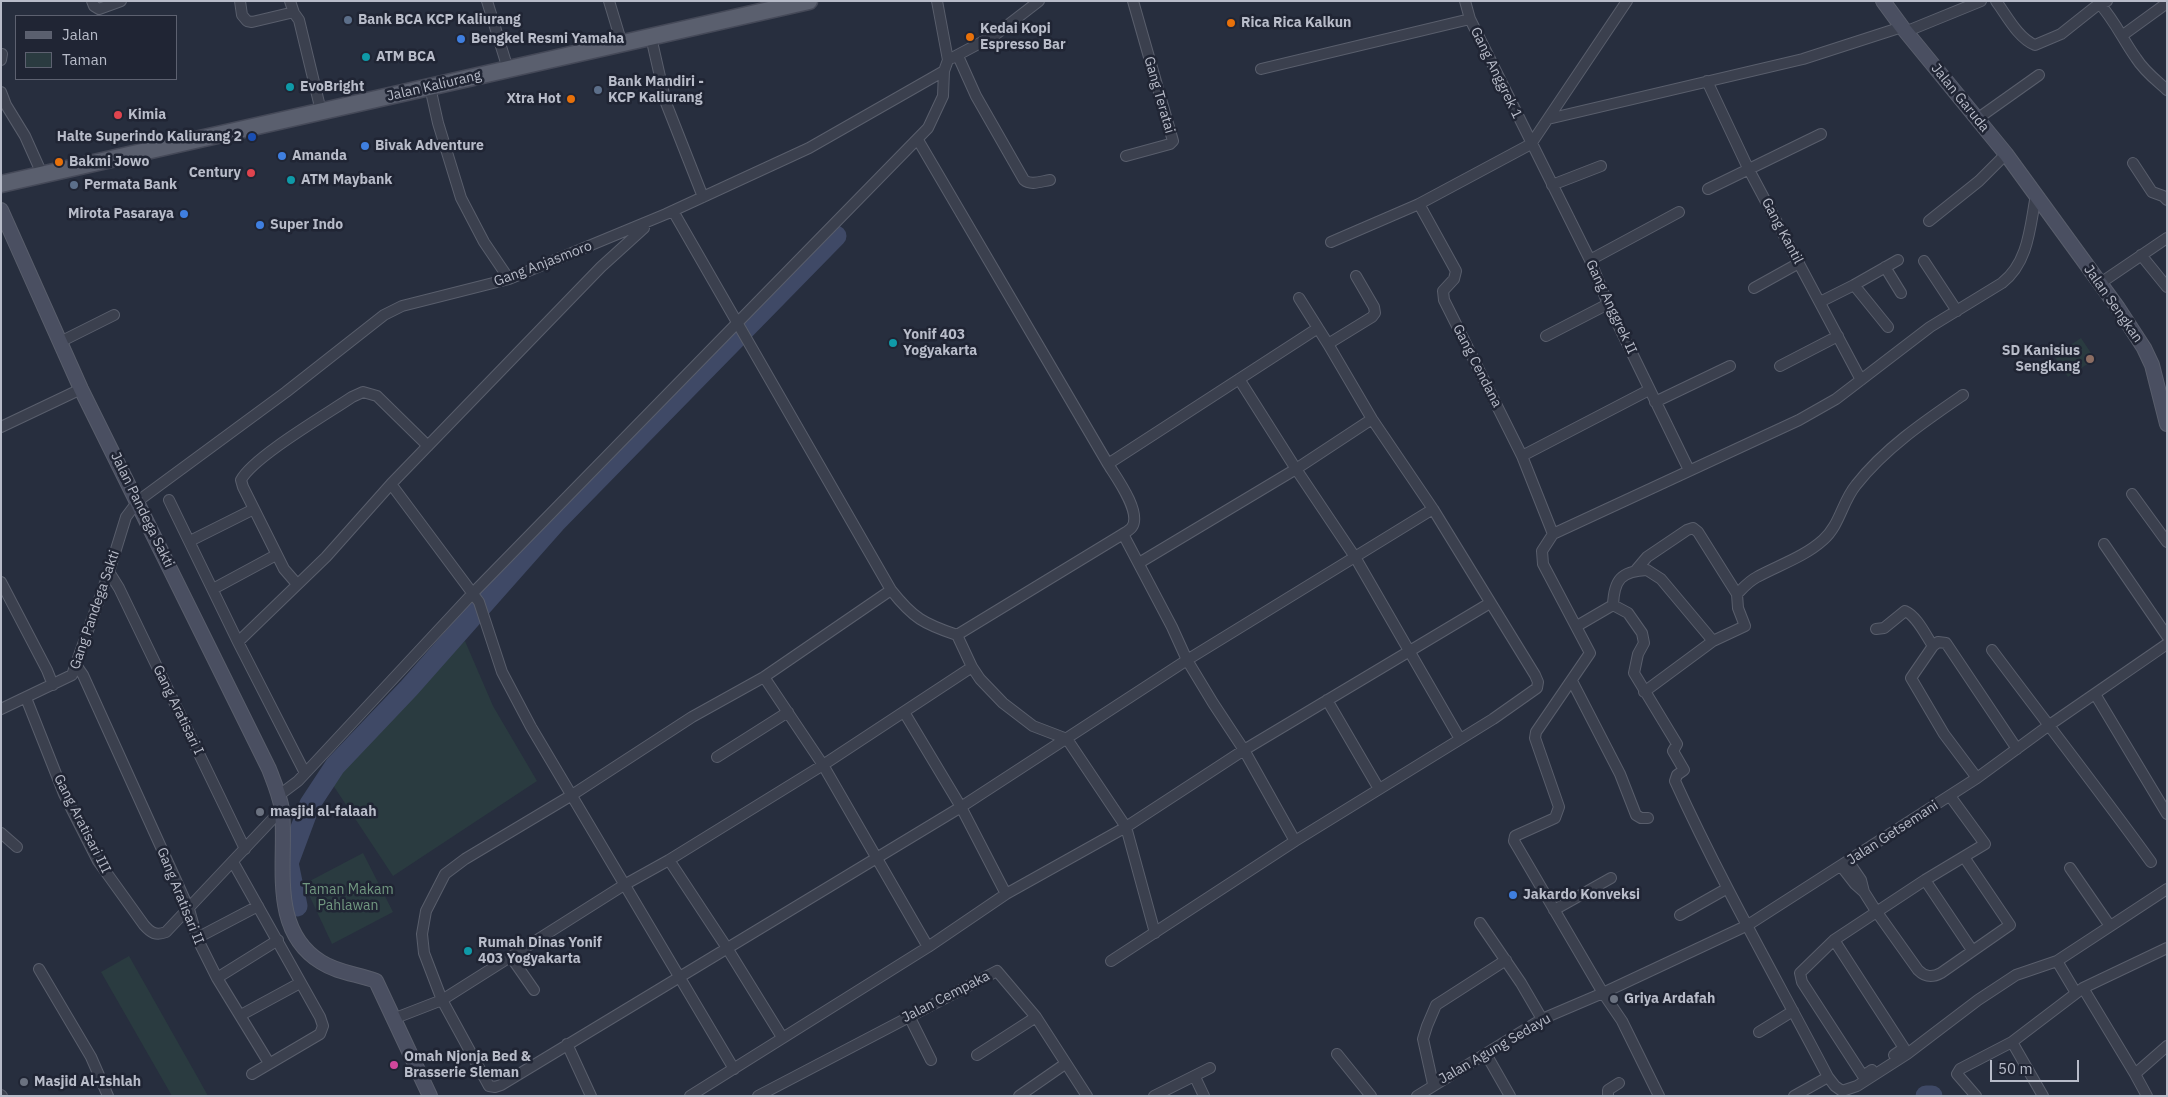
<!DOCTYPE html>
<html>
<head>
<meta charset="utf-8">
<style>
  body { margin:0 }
  #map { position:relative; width:2168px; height:1097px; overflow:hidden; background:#272e3e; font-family:"IBM Plex Sans",sans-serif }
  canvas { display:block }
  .frame { position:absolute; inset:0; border:2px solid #b8bcc9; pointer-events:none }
  .legend { position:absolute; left:15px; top:15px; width:162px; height:65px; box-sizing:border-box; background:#202534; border:1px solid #5d6170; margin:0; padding:6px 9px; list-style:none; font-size:15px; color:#b8bcc9 }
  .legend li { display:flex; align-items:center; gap:10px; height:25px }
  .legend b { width:25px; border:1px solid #5d6170 }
  .scale { position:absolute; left:1990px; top:1060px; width:89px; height:22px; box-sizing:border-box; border:2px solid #b8bcc9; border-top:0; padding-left:6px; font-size:15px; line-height:18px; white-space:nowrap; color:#b8bcc9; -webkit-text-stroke:4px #202534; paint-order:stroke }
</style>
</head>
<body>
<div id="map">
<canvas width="2168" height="1097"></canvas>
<div class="frame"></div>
<ul class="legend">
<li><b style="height:6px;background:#5a5f6e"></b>Jalan</li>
<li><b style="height:14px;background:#2a3b40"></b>Taman</li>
</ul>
<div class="scale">50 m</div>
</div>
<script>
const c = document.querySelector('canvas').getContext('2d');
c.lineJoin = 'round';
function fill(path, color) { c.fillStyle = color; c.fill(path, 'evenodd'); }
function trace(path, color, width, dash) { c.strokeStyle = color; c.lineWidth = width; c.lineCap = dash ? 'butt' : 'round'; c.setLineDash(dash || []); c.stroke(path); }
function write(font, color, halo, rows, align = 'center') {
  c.font = font + ' "IBM Plex Sans",sans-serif'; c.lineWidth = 5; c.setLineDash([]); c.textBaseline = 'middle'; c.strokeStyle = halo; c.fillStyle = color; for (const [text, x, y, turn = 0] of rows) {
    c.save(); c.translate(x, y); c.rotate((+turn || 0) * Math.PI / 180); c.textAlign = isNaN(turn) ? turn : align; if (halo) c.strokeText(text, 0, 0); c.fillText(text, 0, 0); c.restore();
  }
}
fill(new Path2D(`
  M 2081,338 L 2095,359 L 2068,377 L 2054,356 Z
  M 465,641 L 493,706 L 537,781 L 393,876 L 325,773 Z
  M 363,853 L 393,912 L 332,944 L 304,884 Z
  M 129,956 L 198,1078 L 208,1096 L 172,1096 L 101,972 Z`), '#2a3b40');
trace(new Path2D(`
  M 297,906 L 288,863 L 310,804 L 335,766 L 409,688 L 555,523 L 836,236
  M 1926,1096 L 1932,1096`), '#3f4966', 21);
const street = new Path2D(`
  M 92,1 L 94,6 L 99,9 L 121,1
  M 240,1 L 242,15 L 247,21 L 252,22 L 290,13 L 294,13 L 299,20 L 321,111
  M 290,1 L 294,13
  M 487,1 L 508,69
  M 609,1 L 622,44
  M 1465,1 L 1470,19 L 1590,260 L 1608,304 L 1689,470
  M 1996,1 C 2007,16 2018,38 2035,45 L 2061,34 L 2095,7 L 2107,1
  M 2098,2 C 2114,19 2123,40 2136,58 C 2144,71 2156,80 2167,90
  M 1905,32 L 1981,1
  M 2123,35 L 2167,3
  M 651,37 L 666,103 L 703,197
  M 958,56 L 976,96 L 1024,180 C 1031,186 1042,181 1050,180
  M 952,58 L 995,35 L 1039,1
  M 1,60 L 2,54
  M 1261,69 L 1470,19
  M 1707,81 L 1748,168 L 1861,380
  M 430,87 L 438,123 L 461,198 L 484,242 L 509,279
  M 1,92 L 6,105 L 25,136 L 42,174
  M 1548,119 L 1803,59 L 1902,27
  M 1977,119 L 2039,75
  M 1126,156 L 1170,144 L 1173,141 L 1133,1
  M 2133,163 L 2152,192 L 2163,196 L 2167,200
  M 1552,185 L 1601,166
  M 1708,189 L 1821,134
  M 1419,204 L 1456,271 L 1454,279 L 1443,291 L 1444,300 L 1522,456 L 1553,534
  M 673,211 L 891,590 C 913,618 924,624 957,635 L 1123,534 C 1126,532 1130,530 1132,527 C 1142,512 1116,477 1108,464 L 918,140
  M 1929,221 L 1979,181 L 2006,154
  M 1331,242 L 1419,204 L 1531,144 L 1627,1
  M 2141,255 L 2167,287
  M 1590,260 L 1679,212
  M 1924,261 L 1957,311
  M 1885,267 L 1901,293
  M 2099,284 L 2167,238
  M 1854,285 L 1898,260
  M 1754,288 L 1799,263
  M 1299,298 L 1328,344 L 1372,419 L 1433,509 L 1535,675 L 1538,682 L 1537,688 L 1493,719 L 1295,841 L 1244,750 L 1213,703 L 1187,660 L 1433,509
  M 1820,302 L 1854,285 L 1888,327
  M 1546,336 L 1608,304
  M 60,342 L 114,315
  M 1328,344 L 1372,317 L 1375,313 L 1374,307 L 1356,276
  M 1780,366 L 1838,336
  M 1239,379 L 1296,469 L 1355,557 L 1460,739
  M 1655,402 L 1730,366
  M 1,427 L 81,389
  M 1522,456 L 1649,390
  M 1108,464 L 1318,328
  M 391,484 L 479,602 L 502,672 L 531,727 L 734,1069
  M 2132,494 L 2167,542
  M 169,500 L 238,642 L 305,773
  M 190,541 L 254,509
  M 2104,544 L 2167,636
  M 1139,563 L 1296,469 L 1372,419
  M 1636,570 L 1647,557 L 1687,530 L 1693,528 L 1698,532 L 1737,594
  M 109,572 L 119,588 L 245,849
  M 1,582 L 47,670 L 53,685
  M 297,584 L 284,569 L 243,487 L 241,480 C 253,457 327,414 352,397 L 363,392 L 377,396 L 428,446
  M 213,589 L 276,555
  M 891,590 L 764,677 L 692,717 L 572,795 L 465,859 L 445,874 L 426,911 L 422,934 L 424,953 L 442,1000 L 489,1086 L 495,1087 L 501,1085 L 961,807 L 1187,660 L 1172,627 L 1123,534
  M 1613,605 L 1628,613 L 1642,633 L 1644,643 L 1638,654 L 1634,673 L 1677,744 L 1673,751 L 1684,770 L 1677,775 L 1675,781 C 1721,882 1776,978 1828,1077 L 1835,1086 L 1842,1091 L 1857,1086 L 1907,1054 L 1978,1000 L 2016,975 L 2057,961
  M 1613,605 C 1614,580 1621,571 1647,570 L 1661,579 L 1713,641
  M 1577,626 L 1613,605
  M 1876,629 L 1884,628 L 1905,611 C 1917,616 1926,636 1933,646 L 1911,678 L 1944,734 L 1977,778
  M 238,642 L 326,557 L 391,484 L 601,267 L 644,228
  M 1933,646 L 1938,642 L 1946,643 L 2017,749
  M 1992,650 C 2045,721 2099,790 2151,862
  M 76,665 L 83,675 L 189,909 L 197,938 L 217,978 L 269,1063
  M 764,677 L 823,765 L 928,947
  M 1572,681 L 1620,774 L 1636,815 L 1641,818 L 1648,818
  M 1644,692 L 1713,641 L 1745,626 L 1738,608 L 1737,594 C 1743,588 1749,581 1757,577 C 1779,565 1804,557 1823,540 C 1840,525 1842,502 1856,485 C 1885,448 1925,421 1963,395
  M 2095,694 L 2167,814
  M 26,698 L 64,794 L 98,861 L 144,925 C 151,933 156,936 166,932 L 282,809
  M 1327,700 L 1379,789
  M 1,709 L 72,675 L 109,572 L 126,517 L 138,501 L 286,392 L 384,315 L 402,306 L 509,279 L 666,214 L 809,148 L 944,71
  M 904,712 L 961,807 L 1006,894
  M 717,757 L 788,712
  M 278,796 L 298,781 L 473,593 L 928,128 L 943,96 L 944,71 L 948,60 L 937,1
  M 1,833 L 17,847
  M 669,860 L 727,948 L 782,1037
  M 1848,861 L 1861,880 L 1864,892 L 1876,911 L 1918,970 C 1925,977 1932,978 1941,973 L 2010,925 L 1964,857
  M 233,862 L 320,1017 L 323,1026 L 320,1034 L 252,1074
  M 1841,866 L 1855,884 L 1864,892
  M 2070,868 L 2110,926
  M 1925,880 L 1972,950
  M 1554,910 L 1611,878
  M 1680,915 L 1726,889
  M 1480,923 L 1521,983 L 1542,1019
  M 1155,933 L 1126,827 L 1244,750 L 1490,603
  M 197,938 L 258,906
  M 1834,940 L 1904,1048 L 1894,1055
  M 511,957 L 534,990
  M 1111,961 L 1295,841
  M 39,969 L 91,1057 L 108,1096
  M 217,978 L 278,940
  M 2083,988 L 2135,1074
  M 2076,993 L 2057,961 L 2167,889
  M 241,1015 L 300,983
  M 909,1016 L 931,1060
  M 393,1019 L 442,1000 L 624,885 L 669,860 L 823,765 L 972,667
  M 1759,1032 L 1793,1011
  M 567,1044 L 591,1096
  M 1337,1054 L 1371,1096
  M 1486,1054 L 1510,1096
  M 977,1055 L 1036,1017
  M 1872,1070 L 1863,1076 L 1802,982 L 1800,973 L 1834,940 L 1925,880 L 1985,844 L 1950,796
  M 1195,1077 L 1204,1096
  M 1433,1084 L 1423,1039 L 1427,1026 L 1436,1005 L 1506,960
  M 1,1095 L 2,1096
  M 690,1096 L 928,947 L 1006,894 L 1126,827 L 1067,739 L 1033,726 L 1003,703 L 980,679 L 972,667 L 957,635
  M 758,1096 L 997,971 L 1036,1017 L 1087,1096
  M 1019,1096 L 1065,1064
  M 1154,1096 L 1210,1068
  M 1417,1096 L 1542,1019 L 1603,993 L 1748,925 L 1977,778 L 2048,726 L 2167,644
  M 1608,1096 L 1608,1090 L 1619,1083
  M 1659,1096 L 1622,1021 L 1603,993 L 1514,841 L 1515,836 L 1555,818 L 1559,807 L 1535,738 L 1536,732 L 1590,653 L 1543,564 L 1542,551 L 1553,534 L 1799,420 L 1836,399 L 1930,327 L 2002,283 C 2029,262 2030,226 2036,195
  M 1794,1096 L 1828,1077
  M 1976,1096 L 1957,1074 L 1960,1069 L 2012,1042
  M 2043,1096 L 2012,1042 L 2083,988 L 2167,948
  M 2147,1096 L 2135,1074 L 2167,1046`);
const secondary = new Path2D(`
  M 1883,1 L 1902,27 L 2006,154 L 2118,308 L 2144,348 L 2152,365 L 2167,424
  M 1,210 L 81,389 L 269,769 C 274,782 280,796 282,810 C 287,861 268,929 321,962 C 338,973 358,974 376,981 L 430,1096`);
const primary = new Path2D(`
  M 1,184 L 809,1`);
trace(street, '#595e6c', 12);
trace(secondary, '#595e6c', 16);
trace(primary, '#454958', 19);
trace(street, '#3b404e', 10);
trace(secondary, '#4a4f61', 14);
trace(primary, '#5a5f6e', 16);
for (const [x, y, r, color] of [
  [348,20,5,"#5c6f8a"],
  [1231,23,5,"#e8710a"],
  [970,37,5,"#e8710a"],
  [461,39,5,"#3f7fe0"],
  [366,57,5,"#0f9aa8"],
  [290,87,5,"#0f9aa8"],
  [598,90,5,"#5c6f8a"],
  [571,99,5,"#e8710a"],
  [118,115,5,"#e0444e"],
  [252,137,5,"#1a4fb4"],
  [365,146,5,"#3f7fe0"],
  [282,156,5,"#3f7fe0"],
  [59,162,5,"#e8710a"],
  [251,173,5,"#e0444e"],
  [291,180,5,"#0f9aa8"],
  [74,185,5,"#5c6f8a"],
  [184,214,5,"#3f7fe0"],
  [260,225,5,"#3f7fe0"],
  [893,343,5,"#0f9aa8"],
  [2090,359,5,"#8d6e63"],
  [260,812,5,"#6b7280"],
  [1513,895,5,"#3f7fe0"],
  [468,951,5,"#0f9aa8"],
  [1614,999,5,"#6b7280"],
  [394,1065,5,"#d1479c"],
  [24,1082,5,"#6b7280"]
]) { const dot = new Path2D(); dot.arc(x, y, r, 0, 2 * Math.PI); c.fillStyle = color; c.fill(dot); trace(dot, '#202534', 2); }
write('bold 14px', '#b8bcc9', '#202534', [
  ["Bank BCA KCP Kaliurang",358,20],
  ["Rica Rica Kalkun",1241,23],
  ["Kedai Kopi",980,29],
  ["Espresso Bar",980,45],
  ["Bengkel Resmi Yamaha",471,39],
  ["ATM BCA",376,57],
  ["Bank Mandiri -",608,82],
  ["KCP Kaliurang",608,98],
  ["EvoBright",300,87],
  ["Xtra Hot",561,99,"right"],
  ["Kimia",128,115],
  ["Halte Superindo Kaliurang 2",242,137,"right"],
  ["Bivak Adventure",375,146],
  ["Amanda",292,156],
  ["Bakmi Jowo",69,162],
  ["Century",241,173,"right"],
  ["ATM Maybank",301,180],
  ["Permata Bank",84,185],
  ["Mirota Pasaraya",174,214,"right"],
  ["Super Indo",270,225],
  ["Yonif 403",903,335],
  ["Yogyakarta",903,351],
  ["SD Kanisius",2080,351,"right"],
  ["Sengkang",2080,367,"right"],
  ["masjid al-falaah",270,812],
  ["Jakardo Konveksi",1523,895],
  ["Rumah Dinas Yonif",478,943],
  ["403 Yogyakarta",478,959],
  ["Griya Ardafah",1624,999],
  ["Omah Njonja Bed &",404,1057],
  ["Brasserie Sleman",404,1073],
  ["Masjid Al-Ishlah",34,1082]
], 'left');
write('14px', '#b8bcc9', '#202534', [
  ["Gang Anggrek 1",1496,73,64],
  ["Jalan Kaliurang",434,86,-13],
  ["Gang Teratai",1159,95,74],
  ["Jalan Garuda",1960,98,51],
  ["Gang Kantil",1782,231,62],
  ["Gang Anjasmoro",543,264,-21],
  ["Jalan Sengkan",2113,304,55],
  ["Gang Anggrek II",1611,307,65],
  ["Gang Cendana",1477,366,63],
  ["Jalan Pandega Sakti",142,510,64],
  ["Gang Pandega Sakti",95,610,-71],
  ["Gang Aratisari I",178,710,64],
  ["Gang Aratisari III",82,824,63],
  ["Jalan Getsemani",1893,833,-33],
  ["Gang Aratisari II",180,896,68],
  ["Jalan Cempaka",946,997,-27],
  ["Jalan Agung Sedayu",1495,1049,-30]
]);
write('14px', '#719880', '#202534', [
  ["Taman Makam",348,890],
  ["Pahlawan",348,906]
]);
</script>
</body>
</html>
